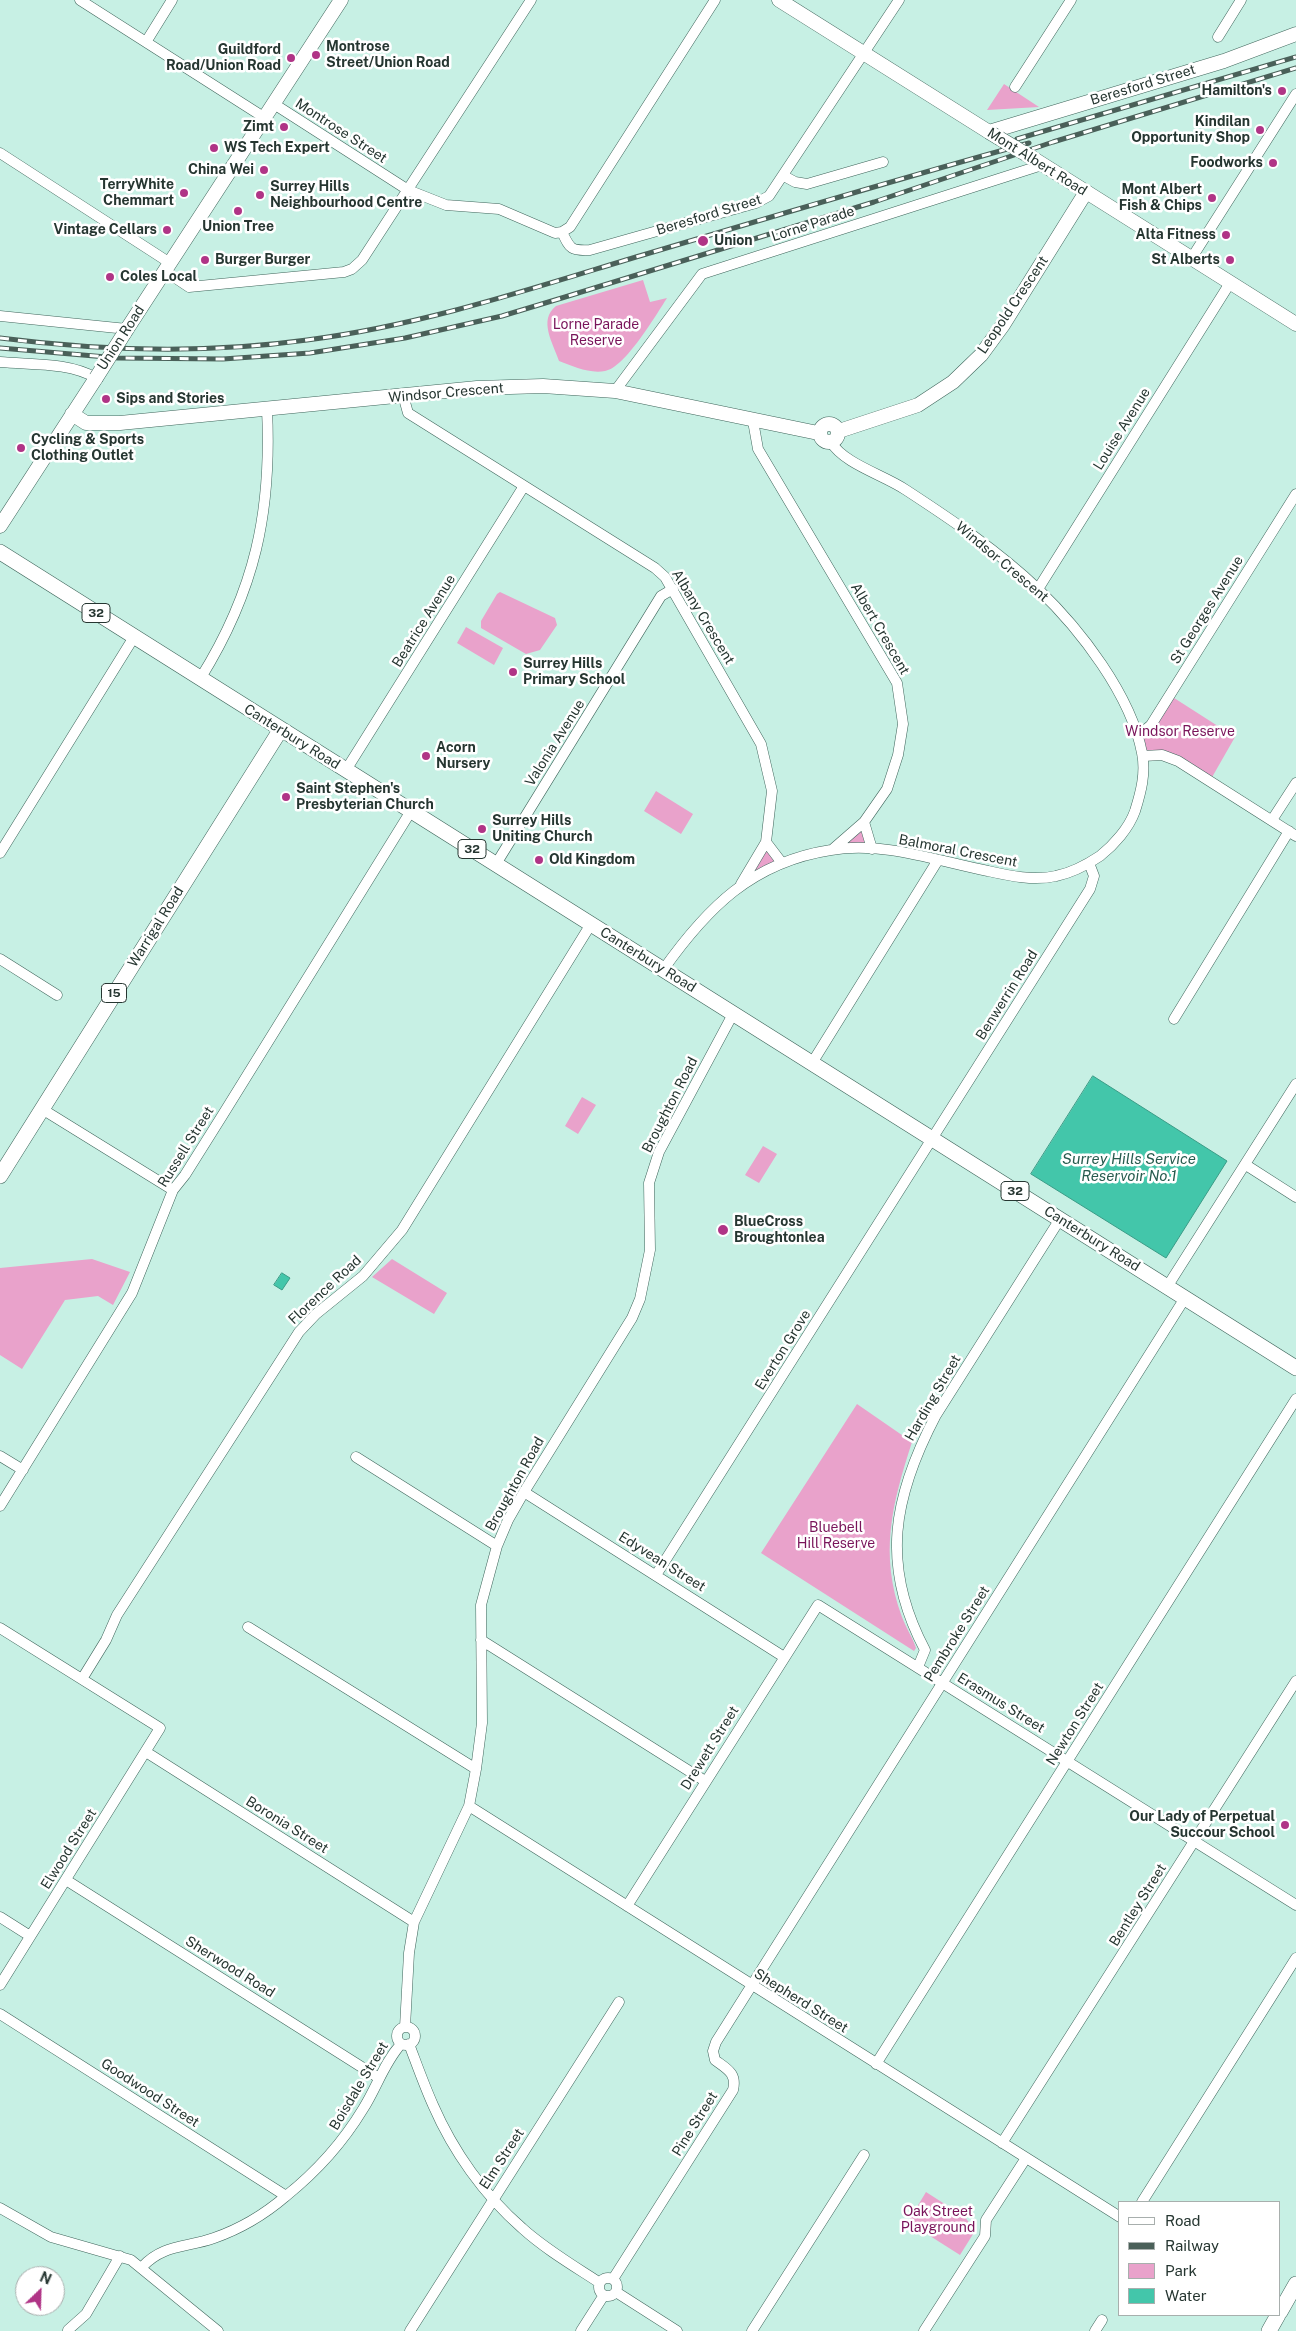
<!DOCTYPE html>
<html>
<head>
<meta charset="utf-8">
<style>
  body { margin:0 }
  #map { position:relative; width:1296px; height:2331px; overflow:hidden; background:#c7f0e4; font-family:"Public Sans",sans-serif }
  canvas { display:block }
  .legend { position:absolute; left:1118px; top:2201px; width:162px; height:115px; box-sizing:border-box; background:#fff; border:1px solid #a8afad; margin:0; padding:6px 9px; list-style:none; font-size:15px; color:#263631 }
  .legend li { display:flex; align-items:center; gap:10px; height:25px }
  .legend b { width:25px; border:1px solid #a8afad }
  .north { position:absolute; left:15px; top:2266px; width:50px; height:50px; box-sizing:border-box; background:#fff; border:1px solid #a8afad; border-radius:50%; rotate:24deg; font-size:14px; font-weight:700; line-height:20px; text-align:center; color:#263631 }
  .north::after { content:''; display:block; margin:auto; width:18px; height:22px; background:#b03486; clip-path:polygon(50% 0,100% 100%,50% 72%,0 100%) }
</style>
</head>
<body>
<div id="map">
<canvas width="1296" height="2331"></canvas>
<ul class="legend">
<li><b style="height:6px;background:#fff"></b>Road</li>
<li><b style="height:6px;background:#4a6059"></b>Railway</li>
<li><b style="height:14px;background:#e9a2cb"></b>Park</li>
<li><b style="height:14px;background:#43c6aa"></b>Water</li>
</ul>
<div class="north">N</div>
</div>
<script>
const c = document.querySelector('canvas').getContext('2d');
c.lineJoin = 'round';
function fill(path, color) { c.fillStyle = color; c.fill(path, 'evenodd'); }
function trace(path, color, width, dash) { c.strokeStyle = color; c.lineWidth = width; c.lineCap = dash ? 'butt' : 'round'; c.setLineDash(dash || []); c.stroke(path); }
function write(font, color, halo, rows, align = 'center') {
  c.font = font + ' "Public Sans",sans-serif'; c.lineWidth = 5; c.setLineDash([]); c.textBaseline = 'middle'; c.strokeStyle = halo; c.fillStyle = color; for (const [text, x, y, turn = 0] of rows) {
    c.save(); c.translate(x, y); c.rotate((+turn || 0) * Math.PI / 180); c.textAlign = isNaN(turn) ? turn : align; if (halo) c.strokeText(text, 0, 0); c.fillText(text, 0, 0); c.restore();
  }
}
fill(new Path2D(`
  M 1004,84 L 1039,107 L 987,110 Z
  M 643,280 L 650,302 L 667,298 C 656,315 625,368 605,371 C 589,374 573,366 559,361 C 553,343 538,320 556,306 Z
  M 500,592 L 555,618 L 557,625 L 540,650 L 526,654 L 481,628 L 481,621 L 497,594 Z
  M 466,627 L 503,648 L 494,665 L 457,643 Z
  M 1171,696 L 1235,737 L 1211,779 L 1180,760 L 1144,754 L 1141,737 Z
  M 656,791 L 693,814 L 681,834 L 644,811 Z
  M 862,830 L 867,846 L 844,846 Z
  M 766,848 L 777,861 L 752,873 Z
  M 582,1097 L 596,1105 L 578,1134 L 565,1126 Z
  M 763,1146 L 777,1154 L 759,1183 L 745,1175 Z
  M 92,1259 L 130,1272 L 113,1305 L 98,1296 L 65,1300 L 22,1369 L 0,1355 L 0,1268 Z
  M 392,1259 L 447,1293 L 434,1314 L 372,1277 Z
  M 857,1404 L 912,1442 C 892,1504 879,1554 902,1617 C 906,1628 913,1638 916,1648 L 914,1651 L 761,1553 Z
  M 926,2192 L 965,2217 L 975,2231 L 960,2255 L 908,2222 Z`), '#e9a2cb');
const water = new Path2D(`
  M 1093,1076 L 1227,1161 L 1166,1258 L 1031,1174 Z
  M 282,1273 L 290,1278 L 282,1290 L 274,1285 Z`);
fill(water, '#43c6aa');
trace(water, '#3a9b86', 1);
const street = new Path2D(`
  M 80,0 L 265,118
  M 1218,37 L 1241,0
  M 146,42 L 172,0
  M 1015,87 L 1071,0
  M 274,104 L 408,190 L 446,205 L 499,209 L 555,233 L 562,232 L 570,227 L 715,0
  M 0,153 L 170,263
  M 784,176 L 795,182 L 807,184 L 883,162
  M 562,232 C 570,249 571,251 590,250 L 756,203 L 769,196 L 899,0
  M 1191,259 L 1296,94
  M 165,271 L 189,287 L 344,272 L 352,269 L 362,260 L 531,0
  M 0,316 L 127,329
  M 0,362 C 31,365 69,362 96,378
  M 615,391 L 702,274 L 1042,165
  M 403,395 L 408,413 L 655,568 L 665,577 L 761,744 L 772,791 L 766,842 L 741,884
  M 753,421 L 758,449 L 897,683 L 903,724 L 898,755 L 887,789 L 864,822 L 833,849
  M 1038,589 L 1230,283
  M 200,679 C 255,591 272,512 267,409
  M 1138,736 L 1151,725 L 1296,494
  M 1143,756 L 1162,755 L 1178,761 L 1296,836
  M 346,770 L 524,486
  M 1272,820 L 1296,783
  M 864,822 L 872,849
  M 766,842 L 782,863
  M 0,853 L 134,637
  M 496,864 L 661,596 L 673,589
  M 0,959 L 57,995
  M 663,970 C 707,908 752,862 831,850 C 883,841 937,861 988,871 C 1010,876 1034,881 1056,876 C 1071,873 1088,864 1100,856 C 1114,845 1129,828 1135,811 C 1141,792 1146,773 1142,753 C 1131,695 1080,629 1038,589 C 998,551 952,520 906,490 C 884,475 844,464 831,442
  M 1174,1019 L 1289,831
  M 812,1063 L 938,860
  M 42,1109 L 173,1190
  M 1246,1165 L 1296,1197
  M 1167,1287 L 1296,1084
  M 0,1456 L 23,1470
  M 356,1457 L 497,1546
  M 524,1492 L 784,1657
  M 0,1506 L 132,1293 L 173,1190 L 185,1175 L 222,1116 L 411,811
  M 656,1575 L 1090,889 L 1094,876 L 1089,863
  M 248,1627 L 476,1769
  M 0,1628 L 160,1728 L 0,1985
  M 481,1640 L 705,1781
  M 918,1667 L 925,1650 C 880,1565 893,1497 936,1415 L 1060,1219
  M 82,1679 L 106,1640 L 117,1615 L 299,1332 L 316,1314 L 363,1276 L 402,1230 L 591,924
  M 146,1752 L 414,1922
  M 469,1806 L 1120,2217
  M 66,1880 L 379,2078
  M 627,1906 L 818,1605 L 1296,1905
  M 0,1917 L 30,1936
  M 0,2014 L 286,2196
  M397 2036a9 9 0 1 1 18 0a9 9 0 1 1-18 0Z
  M 405,2027 L 409,1953 L 414,1922 L 469,1806 L 476,1769 L 482,1723 L 481,1605 L 497,1546 L 508,1520 L 524,1492 L 632,1318 L 640,1299 L 650,1250 L 649,1183 L 659,1152 L 733,1014
  M 409,2044 C 417,2065 424,2085 433,2105 C 453,2151 484,2195 522,2228 C 545,2249 574,2266 600,2283
  M 876,2064 L 1296,1399
  M 1002,2143 L 1296,1681
  M 1142,2202 L 1296,1958
  M 0,2208 L 51,2237 L 131,2260 L 218,2331
  M 142,2267 C 163,2244 186,2248 214,2238 C 240,2229 265,2214 286,2196 C 316,2172 343,2142 363,2109 C 377,2087 384,2063 401,2044
  M599 2287a9 9 0 1 1 18 0a9 9 0 1 1-18 0Z
  M 613,2279 L 733,2090 C 737,2073 727,2069 715,2060 L 713,2051 L 716,2042 L 1185,1298
  M 616,2292 L 677,2331
  M 68,2330 L 86,2314 L 120,2256
  M 410,2331 L 619,2002
  M 581,2331 L 604,2295
  M 752,2331 L 864,2155
  M 924,2331 L 985,2236 L 986,2220 L 1026,2158
  M 1095,2331 L 1102,2320`);
const secondary = new Path2D(`
  M 779,0 L 989,132 L 1224,61 L 1296,34
  M 1034,159 L 1296,324
  M 127,329 L 341,0
  M 72,414 L 86,423 L 120,423 L 477,388 L 543,386 L 615,391 L 818,433
  M820 433a9 9 0 1 1 18 0a9 9 0 1 1-18 0Z
  M 839,431 L 918,405 L 953,382 L 981,355 L 1003,325 L 1086,192
  M 0,526 L 96,378`);
const primary = new Path2D(`
  M 0,552 L 1296,1368
  M 0,1176 L 281,729
  M 1280,2312 L 1296,2284
  M 1269,2331 L 1278,2315`);
trace(street, '#3f655b', 11);
trace(secondary, '#3f655b', 15);
trace(primary, '#3f655b', 16);
trace(street, '#fff', 10);
trace(secondary, '#fff', 14);
trace(primary, '#fff', 15);
const rail = new Path2D(`
  M 1017,139 L 1296,57
  M 0,338 C 102,351 205,354 307,340 C 417,326 521,292 626,260 C 761,220 894,180 1029,143
  M 0,348 L 118,358 L 223,359 L 310,353 L 405,338 L 502,316 L 565,297 L 874,202 L 1053,142 L 1296,68`);
trace(rail, '#4a6059', 5);
trace(rail, '#fff', 3, [9]);
const secondaryBridge = new Path2D(`
  M 989,132 L 1034,159
  M 96,378 L 127,329`);
trace(secondaryBridge, '#3f655b', 15, []);
trace(secondaryBridge, '#fff', 14);
for (const [x, y, r, color] of [
  [316,55,5,"#b03486"],
  [291,58,5,"#b03486"],
  [1282,91,5,"#b03486"],
  [284,127,5,"#b03486"],
  [1260,130,5,"#b03486"],
  [214,148,5,"#b03486"],
  [1273,163,5,"#b03486"],
  [264,170,5,"#b03486"],
  [184,193,5,"#b03486"],
  [260,195,5,"#b03486"],
  [1212,198,5,"#b03486"],
  [238,211,5,"#b03486"],
  [167,230,5,"#b03486"],
  [1226,235,5,"#b03486"],
  [703,241,6,"#b03486"],
  [205,260,5,"#b03486"],
  [1230,260,5,"#b03486"],
  [110,277,5,"#b03486"],
  [106,399,5,"#b03486"],
  [21,448,5,"#b03486"],
  [513,672,5,"#b03486"],
  [426,756,5,"#b03486"],
  [286,797,5,"#b03486"],
  [482,829,5,"#b03486"],
  [539,860,5,"#b03486"],
  [723,1230,6,"#b03486"],
  [1285,1825,5,"#b03486"]
]) { const dot = new Path2D(); dot.arc(x, y, r, 0, 2 * Math.PI); c.fillStyle = color; c.fill(dot); trace(dot, '#fff', 2); }
for (const [x, y, w] of [
  [96,613,28],
  [472,849,28],
  [114,993,25],
  [1015,1191,28]
]) { const box = new Path2D(); box.roundRect(x - w / 2, y - 9.5, w, 19, 4); c.fillStyle = '#fff'; c.fill(box); trace(box, '#263631', 1); }
write('bold 12px', '#263631', null, [
  ["32",96,613],
  ["32",472,849],
  ["15",114,993],
  ["32",1015,1191]
]);
write('bold 14px', '#263631', '#fff', [
  ["Montrose",326,47],
  ["Street/Union Road",326,63],
  ["Guildford",281,50,"right"],
  ["Road/Union Road",281,66,"right"],
  ["Hamilton's",1272,91,"right"],
  ["Kindilan",1250,122,"right"],
  ["Opportunity Shop",1250,138,"right"],
  ["Zimt",274,127,"right"],
  ["WS Tech Expert",224,148],
  ["Foodworks",1263,163,"right"],
  ["China Wei",254,170,"right"],
  ["TerryWhite",174,185,"right"],
  ["Chemmart",174,201,"right"],
  ["Surrey Hills",270,187],
  ["Neighbourhood Centre",270,203],
  ["Mont Albert",1202,190,"right"],
  ["Fish & Chips",1202,206,"right"],
  ["Union Tree",238,227,"center"],
  ["Vintage Cellars",157,230,"right"],
  ["Alta Fitness",1216,235,"right"],
  ["Union",714,241],
  ["Burger Burger",215,260],
  ["St Alberts",1220,260,"right"],
  ["Coles Local",120,277],
  ["Sips and Stories",116,399],
  ["Cycling & Sports",31,440],
  ["Clothing Outlet",31,456],
  ["Surrey Hills",523,664],
  ["Primary School",523,680],
  ["Acorn",436,748],
  ["Nursery",436,764],
  ["Saint Stephen's",296,789],
  ["Presbyterian Church",296,805],
  ["Surrey Hills",492,821],
  ["Uniting Church",492,837],
  ["Old Kingdom",549,860],
  ["BlueCross",734,1222],
  ["Broughtonlea",734,1238],
  ["Our Lady of Perpetual",1275,1817,"right"],
  ["Succour School",1275,1833,"right"]
], 'left');
write('14px', '#263631', '#fff', [
  ["Beresford Street",1143,85,-17],
  ["Montrose Street",341,131,33],
  ["Mont Albert Road",1037,162,32],
  ["Beresford Street",709,215,-17],
  ["Lorne Parade",813,224,-18],
  ["Leopold Crescent",1013,305,-56],
  ["Union Road",121,338,-57],
  ["Windsor Crescent",446,393,-5],
  ["Louise Avenue",1122,429,-58],
  ["Windsor Crescent",1002,562,40],
  ["St Georges Avenue",1207,610,-58],
  ["Albany Crescent",703,617,59],
  ["Beatrice Avenue",424,621,-58],
  ["Albert Crescent",880,629,60],
  ["Canterbury Road",292,737,32],
  ["Valonia Avenue",555,743,-58],
  ["Balmoral Crescent",958,851,11],
  ["Warrigal Road",156,927,-58],
  ["Canterbury Road",648,960,32],
  ["Benwerrin Road",1007,995,-58],
  ["Broughton Road",670,1105,-63],
  ["Russell Street",186,1147,-58],
  ["Canterbury Road",1092,1239,32],
  ["Florence Road",325,1290,-43],
  ["Everton Grove",783,1350,-58],
  ["Harding Street",933,1398,-60],
  ["Broughton Road",515,1484,-61],
  ["Edyvean Street",662,1562,32],
  ["Pembroke Street",957,1634,-58],
  ["Erasmus Street",1001,1703,32],
  ["Newton Street",1075,1724,-58],
  ["Drewett Street",710,1748,-58],
  ["Boronia Street",287,1825,32],
  ["Elwood Street",69,1849,-58],
  ["Bentley Street",1138,1905,-58],
  ["Sherwood Road",230,1967,32],
  ["Shepherd Street",801,2001,32],
  ["Boisdale Street",359,2086,-59],
  ["Goodwood Street",150,2093,33],
  ["Pine Street",695,2124,-58],
  ["Elm Street",502,2159,-57]
]);
write('14px', '#79145a', '#fff', [
  ["Lorne Parade",596,325],
  ["Reserve",596,341],
  ["Windsor Reserve",1180,732],
  ["Bluebell",836,1528],
  ["Hill Reserve",836,1544],
  ["Oak Street",938,2212],
  ["Playground",938,2228]
]);
write('italic 15px', '#275c4f', '#fff', [
  ["Surrey Hills Service",1129,1159],
  ["Reservoir No.1",1129,1176]
]);
</script>
</body>
</html>
